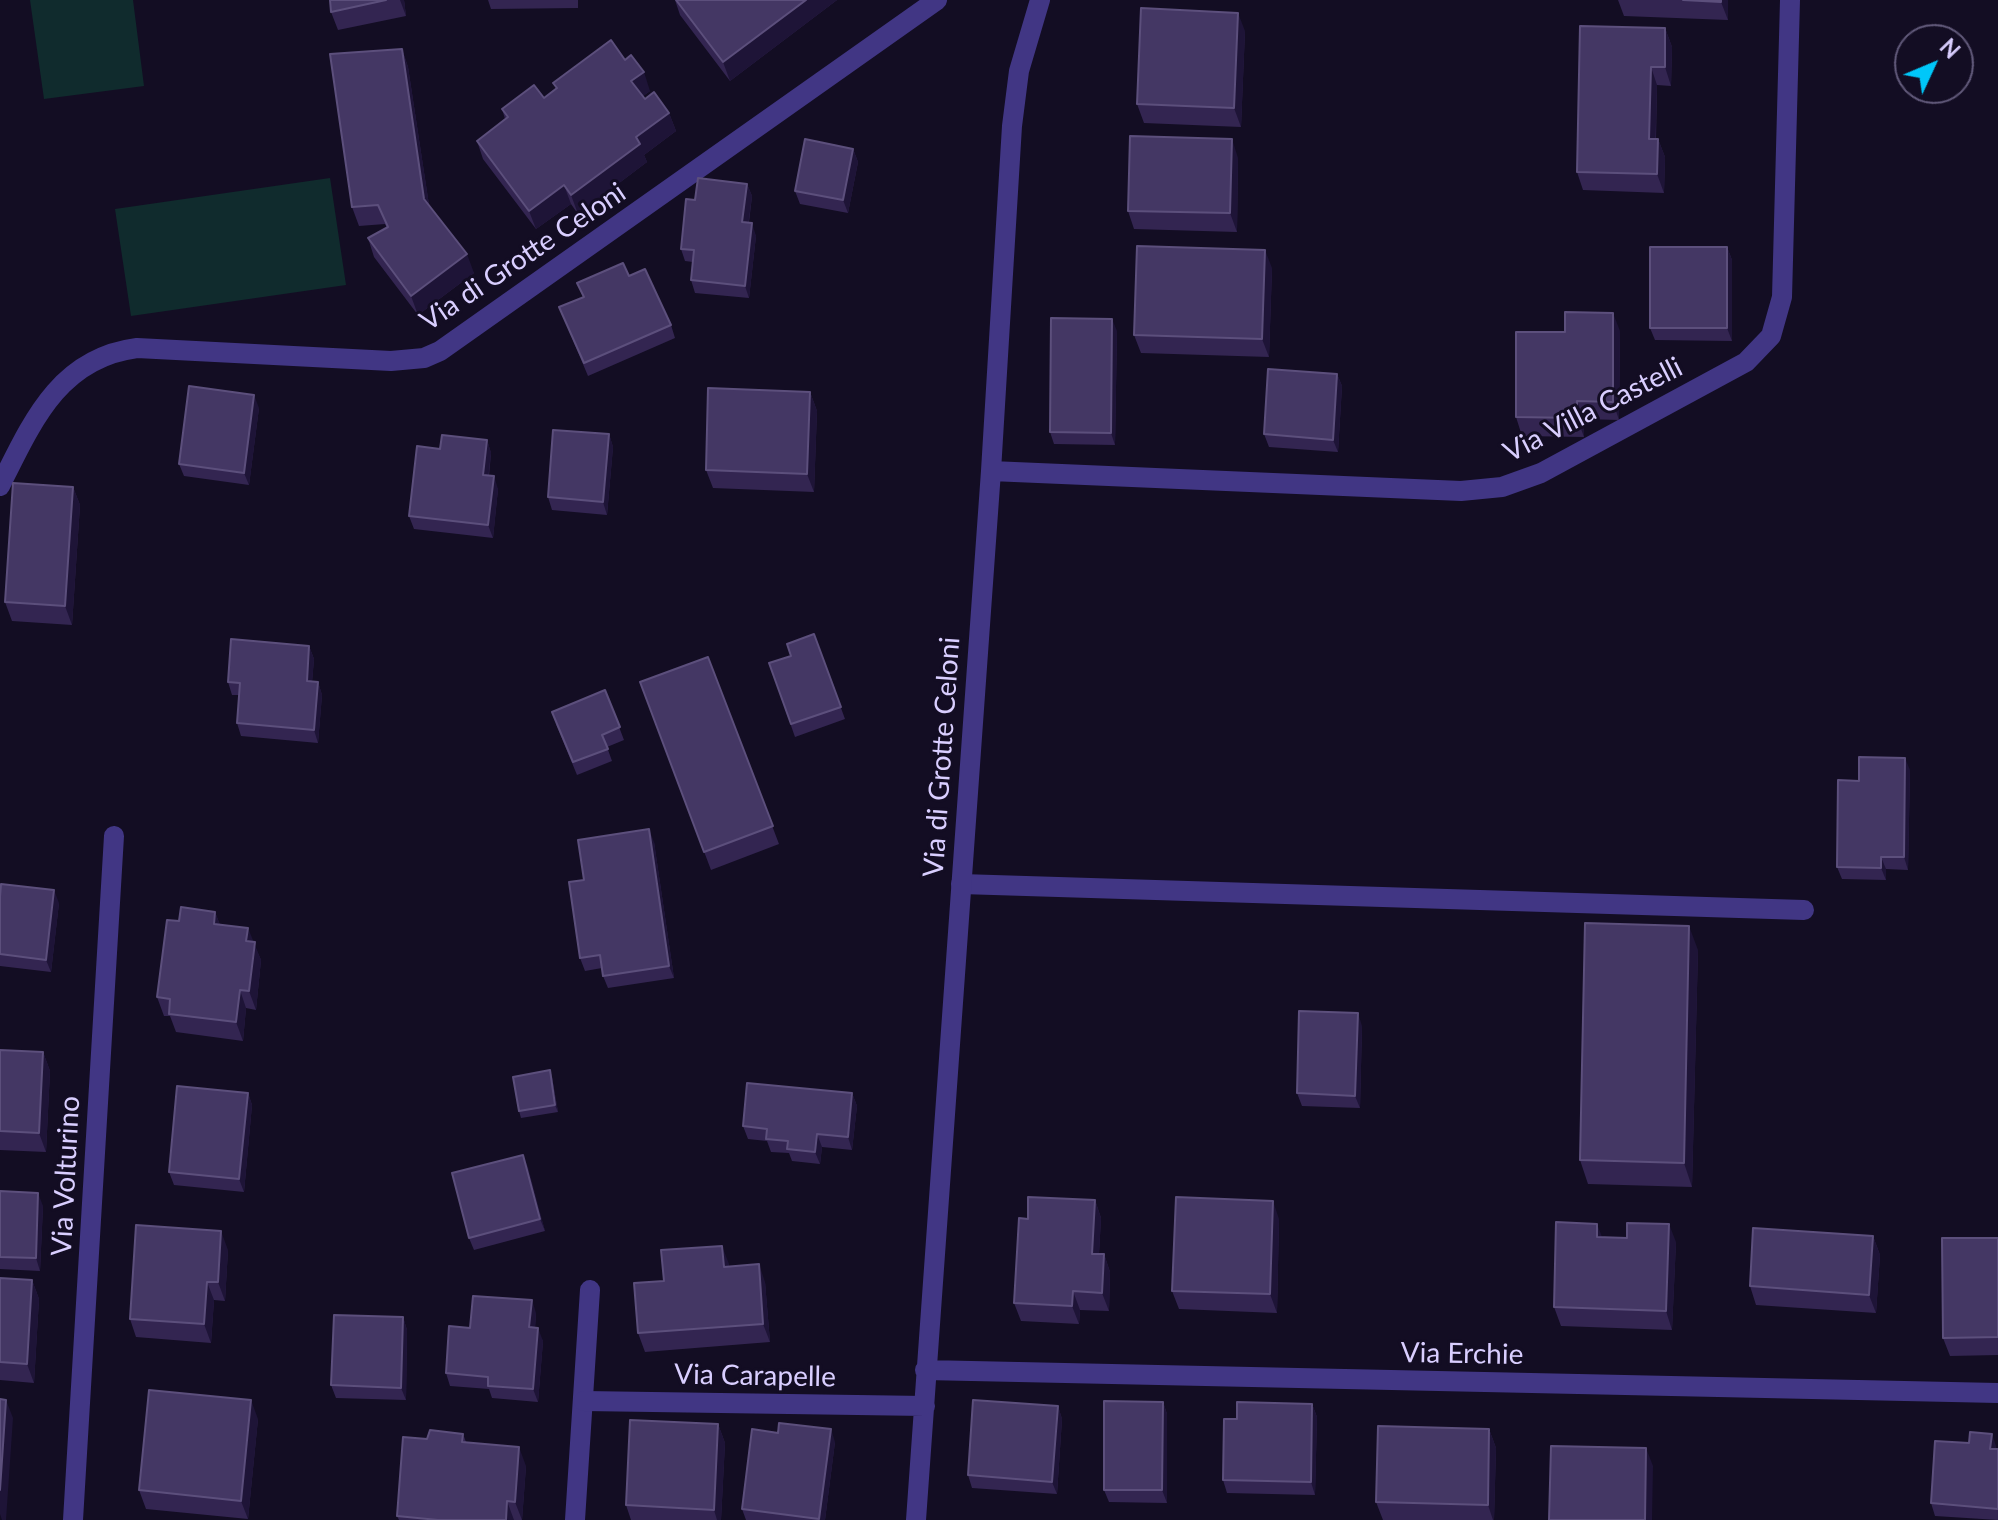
<!DOCTYPE html>
<html>
<head>
<meta charset="utf-8">
<style>
  body { margin:0 }
  #map { position:relative; width:1998px; height:1520px; overflow:hidden; background:#130d23; font-family:Lato,sans-serif }
  canvas { display:block }
  .north { position:absolute; left:1894px; top:24px; width:80px; height:80px; box-sizing:border-box; background:#130d23; border:2px solid #625a7b; border-radius:50%; rotate:46deg; font-size:22px; font-weight:700; line-height:32px; text-align:center; color:#d9ceff }
  .north::after { content:''; display:block; margin:auto; width:28px; height:36px; background:#00c7f9; clip-path:polygon(50% 0,100% 100%,50% 72%,0 100%) }
</style>
</head>
<body>
<div id="map">
<canvas width="1998" height="1520"></canvas>
<div class="north">N</div>
</div>
<script>
const c = document.querySelector('canvas').getContext('2d');
c.lineJoin = 'round';
function fill(path, color) { c.fillStyle = color; c.fill(path, 'evenodd'); }
function trace(path, color, width, dash) { c.strokeStyle = color; c.lineWidth = width; c.lineCap = dash ? 'butt' : 'round'; c.setLineDash(dash || []); c.stroke(path); }
function write(font, color, halo, rows, align = 'center') {
  c.font = font + ' Lato,sans-serif'; c.lineWidth = 6; c.setLineDash([]); c.textBaseline = 'middle'; c.strokeStyle = halo; c.fillStyle = color; for (const [text, x, y, turn = 0] of rows) {
    c.save(); c.translate(x, y); c.rotate((+turn || 0) * Math.PI / 180); c.textAlign = isNaN(turn) ? turn : align; if (halo) c.strokeText(text, 0, 0); c.fillText(text, 0, 0); c.restore();
  }
}
fill(new Path2D(`
  M 30,0 L 133,0 L 144,86 L 44,99 Z
  M 330,178 L 346,285 L 131,316 L 115,209 Z`), '#102b2d');
trace(new Path2D(`
  M 961,884 L 1804,910
  M 575,1520 L 590,1290`), '#413684', 20);
trace(new Path2D(`
  M 991,471 L 1461,491 L 1502,487 L 1541,473 L 1746,362 L 1771,336 L 1782,297 L 1790,0
  M 0,486 C 32,422 59,358 137,348 L 391,361 L 424,358 L 440,351 L 937,0
  M 925,1370 L 1998,1393
  M 584,1401 L 925,1406
  M 73,1520 L 114,836
  M 916,1520 L 991,471 L 1012,126 L 1019,71 L 1040,0`), '#413684', 20);
fill(new Path2D(`
  M 330,0 L 404,0 L 406,16 L 338,30 L 331,12 Z
  M 488,0 L 578,0 L 578,8 L 491,9 Z
  M 675,0 L 837,0 L 730,81 L 680,15 Z
  M 1618,0 L 1728,0 L 1728,20 L 1624,16 Z
  M 1665,28 L 1672,47 L 1671,86 L 1657,85 L 1656,139 L 1658,139 L 1665,157 L 1664,193 L 1583,190 L 1577,172 Z
  M 1245,31 L 1241,127 L 1144,123 L 1137,104 Z
  M 402,49 L 408,67 L 429,205 L 474,273 L 418,315 L 374,257 L 368,238 L 387,228 L 385,224 L 359,226 L 352,207 Z
  M 625,60 L 650,91 L 643,96 L 645,99 L 669,113 L 676,131 L 644,155 L 647,162 L 578,214 L 571,204 L 536,229 L 483,159 L 477,141 L 505,119 L 502,109 L 544,98 L 556,89 L 553,83 Z
  M 853,149 L 858,162 L 848,213 L 800,204 L 795,191 Z
  M 1238,158 L 1237,232 L 1134,229 L 1128,211 Z
  M 747,184 L 752,196 L 749,222 L 756,236 L 749,298 L 695,293 L 691,280 L 693,262 L 685,261 L 681,249 L 695,200 Z
  M 1727,247 L 1732,260 L 1732,341 L 1655,340 L 1650,328 Z
  M 1272,268 L 1269,357 L 1141,353 L 1134,335 Z
  M 629,276 L 671,325 L 675,338 L 588,376 L 559,307 L 583,297 L 577,283 Z
  M 1117,331 L 1115,445 L 1054,444 L 1050,432 Z
  M 1620,331 L 1619,420 L 1584,419 L 1584,437 L 1522,436 L 1516,417 Z
  M 1337,374 L 1342,386 L 1338,452 L 1269,447 L 1264,434 Z
  M 810,392 L 817,411 L 814,492 L 713,488 L 706,470 Z
  M 259,408 L 249,485 L 184,476 L 179,464 Z
  M 609,434 L 613,447 L 607,515 L 552,510 L 548,497 Z
  M 487,440 L 491,453 L 489,476 L 498,489 L 493,538 L 414,529 L 409,516 L 440,449 Z
  M 73,487 L 80,505 L 72,625 L 12,621 L 5,602 Z
  M 814,634 L 845,719 L 795,737 L 769,663 L 791,656 Z
  M 309,646 L 314,659 L 312,682 L 318,682 L 322,695 L 318,743 L 241,736 L 237,723 L 239,695 L 232,695 L 228,682 Z
  M 708,657 L 779,844 L 711,870 L 640,682 Z
  M 605,690 L 624,740 L 607,747 L 612,761 L 577,775 L 556,724 Z
  M 1910,770 L 1908,870 L 1886,869 L 1886,880 L 1842,879 L 1837,867 L 1859,781 Z
  M 654,842 L 674,978 L 608,988 L 603,976 L 602,968 L 585,971 L 580,958 L 584,880 Z
  M 0,897 L 59,903 L 51,972 L 0,966 Z
  M 215,912 L 220,925 L 253,942 L 261,960 L 256,1010 L 246,1008 L 243,1041 L 176,1032 L 170,1016 L 164,1016 L 157,997 L 179,921 Z
  M 1698,950 L 1692,1187 L 1588,1184 L 1580,1160 Z
  M 1362,1026 L 1360,1108 L 1302,1106 L 1297,1093 Z
  M 0,1050 L 43,1052 L 50,1071 L 46,1152 L 0,1150 Z
  M 550,1070 L 552,1077 L 558,1112 L 521,1118 L 519,1111 Z
  M 248,1093 L 252,1105 L 244,1192 L 174,1185 L 169,1172 Z
  M 852,1093 L 857,1106 L 852,1150 L 822,1147 L 820,1164 L 792,1161 L 789,1153 L 771,1152 L 767,1141 L 748,1139 L 743,1126 Z
  M 523,1155 L 545,1231 L 474,1250 L 469,1238 Z
  M 0,1191 L 43,1206 L 40,1271 L 0,1269 Z
  M 1095,1200 L 1101,1218 L 1099,1254 L 1104,1254 L 1110,1272 L 1109,1311 L 1080,1310 L 1079,1324 L 1021,1321 L 1014,1303 L 1028,1219 Z
  M 1279,1219 L 1277,1313 L 1179,1309 L 1172,1291 Z
  M 1873,1236 L 1880,1255 L 1876,1313 L 1756,1305 L 1750,1286 Z
  M 1602,1237 L 1676,1242 L 1672,1330 L 1561,1326 L 1554,1307 Z
  M 1998,1238 L 1998,1355 L 1950,1356 L 1943,1338 Z
  M 228,1250 L 225,1301 L 214,1300 L 211,1343 L 136,1337 L 130,1319 Z
  M 729,1264 L 729,1266 L 765,1282 L 770,1342 L 645,1352 L 638,1333 L 664,1281 Z
  M 0,1278 L 32,1280 L 39,1299 L 34,1383 L 0,1380 Z
  M 536,1313 L 535,1328 L 543,1341 L 538,1402 L 492,1398 L 489,1389 L 450,1386 L 446,1373 L 470,1328 Z
  M 403,1317 L 407,1330 L 406,1400 L 336,1398 L 331,1385 Z
  M 1163,1402 L 1167,1414 L 1167,1503 L 1109,1502 L 1104,1490 Z
  M 1312,1404 L 1317,1417 L 1315,1495 L 1227,1493 L 1223,1480 L 1237,1419 Z
  M 1058,1406 L 1062,1419 L 1057,1494 L 972,1488 L 968,1475 Z
  M 258,1419 L 248,1519 L 146,1509 L 139,1490 Z
  M 718,1424 L 725,1443 L 721,1520 L 631,1520 L 626,1505 Z
  M 1489,1429 L 1496,1448 L 1494,1520 L 1383,1520 L 1376,1502 Z
  M 463,1434 L 466,1442 L 526,1466 L 522,1520 L 399,1520 L 397,1516 L 427,1439 Z
  M 835,1442 L 825,1520 L 746,1520 L 742,1509 Z
  M 1996,1446 L 1996,1449 L 1998,1449 L 1998,1520 L 1935,1516 L 1931,1503 Z`), '#332551');
fill(new Path2D(`
  M 400,0 L 404,0 L 406,16 Z
  M 806,0 L 837,0 L 730,81 L 723,62 Z
  M 1721,0 L 1728,0 L 1728,20 L 1721,2 Z
  M 1238,13 L 1245,31 L 1241,127 L 1234,108 Z
  M 1665,28 L 1672,47 L 1671,86 L 1665,67 Z
  M 402,49 L 408,67 L 431,218 L 424,199 Z
  M 1651,67 L 1657,85 L 1655,157 L 1649,139 Z
  M 644,72 L 650,91 L 638,100 L 631,81 Z
  M 669,113 L 676,131 L 644,155 L 647,162 L 578,214 L 571,195 L 636,137 Z
  M 1232,139 L 1238,158 L 1237,232 L 1230,213 Z
  M 1658,139 L 1665,157 L 1664,193 L 1657,174 Z
  M 853,149 L 858,162 L 848,213 L 843,200 Z
  M 747,184 L 752,196 L 747,234 L 742,222 Z
  M 564,185 L 571,204 L 536,229 L 529,211 Z
  M 752,223 L 756,236 L 749,298 L 745,286 Z
  M 1727,247 L 1732,260 L 1732,341 L 1727,328 Z
  M 1265,250 L 1272,268 L 1269,357 L 1262,339 Z
  M 467,254 L 474,273 L 418,315 L 411,296 Z
  M 1613,313 L 1620,331 L 1619,420 L 1613,402 Z
  M 1112,319 L 1117,331 L 1115,445 L 1111,433 Z
  M 1337,374 L 1342,386 L 1338,452 L 1333,440 Z
  M 810,392 L 817,411 L 814,492 L 807,474 Z
  M 254,395 L 259,408 L 249,485 L 244,473 Z
  M 1577,401 L 1584,419 L 1584,437 L 1577,418 Z
  M 609,434 L 613,447 L 607,515 L 603,502 Z
  M 487,440 L 491,453 L 487,488 L 483,475 Z
  M 494,476 L 498,489 L 493,538 L 488,525 Z
  M 73,487 L 80,505 L 72,625 L 65,606 Z
  M 309,646 L 314,659 L 311,694 L 307,681 Z
  M 318,682 L 322,695 L 318,743 L 314,730 Z
  M 1905,758 L 1910,770 L 1908,870 L 1904,857 Z
  M 649,829 L 654,842 L 674,978 L 669,966 Z
  M 1881,857 L 1886,869 L 1886,880 L 1881,868 Z
  M 54,890 L 59,903 L 51,972 L 46,960 Z
  M 215,912 L 222,930 L 214,924 Z
  M 1689,926 L 1698,950 L 1692,1187 L 1684,1163 Z
  M 248,928 L 261,960 L 256,1010 L 249,991 L 246,941 Z
  M 240,990 L 246,1008 L 243,1041 L 236,1022 Z
  M 1358,1013 L 1362,1026 L 1360,1108 L 1355,1096 Z
  M 43,1052 L 50,1071 L 46,1152 L 39,1133 Z
  M 550,1070 L 552,1077 L 558,1112 L 555,1105 Z
  M 248,1093 L 252,1105 L 244,1192 L 239,1179 Z
  M 852,1093 L 857,1106 L 852,1150 L 848,1137 Z
  M 817,1134 L 822,1147 L 820,1164 L 815,1152 Z
  M 523,1155 L 528,1167 L 545,1231 L 540,1219 Z
  M 38,1193 L 43,1206 L 40,1271 L 36,1258 Z
  M 1095,1200 L 1101,1218 L 1098,1272 L 1092,1254 Z
  M 1273,1201 L 1279,1219 L 1277,1313 L 1270,1294 Z
  M 1597,1224 L 1604,1242 L 1597,1237 Z
  M 1669,1224 L 1676,1242 L 1672,1330 L 1666,1311 Z
  M 221,1231 L 228,1250 L 225,1301 L 218,1282 Z
  M 1873,1236 L 1880,1255 L 1876,1313 L 1869,1295 Z
  M 722,1246 L 729,1264 L 731,1285 L 724,1267 Z
  M 1104,1254 L 1110,1272 L 1109,1311 L 1102,1293 Z
  M 759,1264 L 765,1282 L 770,1342 L 763,1324 Z
  M 32,1280 L 39,1299 L 34,1383 L 27,1364 Z
  M 207,1282 L 214,1300 L 211,1343 L 204,1324 Z
  M 1073,1291 L 1080,1310 L 1079,1324 L 1072,1306 Z
  M 532,1300 L 536,1313 L 534,1340 L 529,1327 Z
  M 403,1317 L 407,1330 L 406,1400 L 401,1388 Z
  M 538,1328 L 543,1341 L 538,1402 L 533,1389 Z
  M 6,1400 L 13,1418 L 6,1520 L 2,1520 L 0,1514 L 0,1490 Z
  M 251,1400 L 258,1419 L 248,1519 L 241,1501 Z
  M 1163,1402 L 1167,1414 L 1167,1503 L 1162,1490 Z
  M 1312,1404 L 1317,1417 L 1315,1495 L 1311,1482 Z
  M 1058,1406 L 1062,1419 L 1057,1494 L 1052,1482 Z
  M 718,1424 L 725,1443 L 721,1520 L 717,1520 L 714,1510 Z
  M 831,1429 L 835,1442 L 825,1520 L 819,1520 Z
  M 1489,1429 L 1496,1448 L 1494,1520 L 1493,1520 L 1488,1505 Z
  M 1992,1434 L 1996,1446 L 1995,1461 L 1990,1449 Z
  M 519,1447 L 526,1466 L 522,1520 L 515,1502 Z
  M 1646,1448 L 1653,1466 L 1652,1520 L 1645,1520 Z
  M 507,1501 L 514,1520 L 506,1520 Z`), '#1e1437');
const building = new Path2D(`
  M 330,0 L 386,0 L 331,12 Z
  M 676,0 L 806,0 L 723,62 Z
  M 1683,0 L 1721,0 L 1721,2 Z
  M 1141,8 L 1238,13 L 1234,108 L 1137,104 Z
  M 1580,26 L 1665,28 L 1665,67 L 1651,67 L 1649,139 L 1658,139 L 1657,174 L 1577,172 Z
  M 611,40 L 625,60 L 631,55 L 644,72 L 631,81 L 645,99 L 654,92 L 669,113 L 636,137 L 640,144 L 571,195 L 564,185 L 529,211 L 477,141 L 508,117 L 502,109 L 534,85 L 544,98 L 557,88 L 553,83 Z
  M 402,49 L 424,199 L 467,254 L 411,296 L 368,238 L 388,227 L 378,205 L 352,207 L 330,54 Z
  M 1130,136 L 1232,139 L 1230,213 L 1128,211 Z
  M 805,139 L 853,149 L 843,200 L 795,191 Z
  M 698,178 L 747,184 L 742,222 L 752,223 L 745,286 L 691,280 L 694,250 L 681,249 L 686,199 L 695,200 Z
  M 1137,246 L 1265,250 L 1262,339 L 1134,335 Z
  M 1650,247 L 1727,247 L 1727,328 L 1650,328 Z
  M 623,263 L 629,276 L 645,269 L 671,325 L 584,363 L 559,307 L 584,297 L 577,283 Z
  M 1565,312 L 1613,313 L 1613,402 L 1577,401 L 1577,418 L 1516,417 L 1516,332 L 1565,332 Z
  M 1051,318 L 1112,319 L 1111,433 L 1050,432 Z
  M 1268,369 L 1337,374 L 1333,440 L 1264,434 Z
  M 189,386 L 254,395 L 244,473 L 179,464 Z
  M 708,388 L 810,392 L 807,474 L 706,470 Z
  M 553,430 L 609,434 L 603,502 L 548,497 Z
  M 442,435 L 487,440 L 483,475 L 494,476 L 488,525 L 409,516 L 417,446 L 440,449 Z
  M 13,483 L 73,487 L 65,606 L 5,602 Z
  M 814,634 L 841,707 L 791,724 L 769,663 L 791,656 L 787,644 Z
  M 231,639 L 309,646 L 307,681 L 318,682 L 314,730 L 237,723 L 240,683 L 228,682 Z
  M 708,657 L 773,826 L 704,852 L 640,682 Z
  M 605,690 L 620,727 L 602,735 L 608,749 L 573,762 L 552,712 Z
  M 1859,757 L 1905,758 L 1904,857 L 1881,857 L 1881,868 L 1837,867 L 1838,780 L 1859,781 Z
  M 649,829 L 669,966 L 603,976 L 600,955 L 580,958 L 569,882 L 584,880 L 578,840 Z
  M 1,884 L 54,890 L 46,960 L 0,954 L 0,897 Z
  M 181,907 L 215,912 L 214,924 L 248,928 L 246,941 L 255,942 L 249,991 L 240,990 L 236,1022 L 169,1014 L 170,999 L 157,997 L 167,920 L 179,921 Z
  M 1585,923 L 1689,926 L 1684,1163 L 1580,1160 Z
  M 1299,1011 L 1358,1013 L 1355,1096 L 1297,1093 Z
  M 0,1050 L 43,1052 L 39,1133 L 0,1131 Z
  M 550,1070 L 555,1105 L 519,1111 L 513,1077 Z
  M 747,1083 L 852,1093 L 848,1137 L 817,1134 L 815,1152 L 787,1149 L 788,1141 L 766,1139 L 767,1129 L 743,1126 Z
  M 177,1086 L 248,1093 L 239,1179 L 169,1172 Z
  M 523,1155 L 540,1219 L 469,1238 L 452,1173 Z
  M 0,1191 L 38,1193 L 36,1258 L 0,1257 Z
  M 1028,1197 L 1095,1200 L 1092,1254 L 1104,1254 L 1102,1293 L 1073,1291 L 1072,1306 L 1014,1303 L 1019,1218 L 1028,1219 Z
  M 1176,1197 L 1273,1201 L 1270,1294 L 1172,1291 Z
  M 1556,1222 L 1597,1224 L 1597,1237 L 1627,1238 L 1627,1223 L 1669,1224 L 1666,1311 L 1554,1307 Z
  M 136,1225 L 221,1231 L 218,1282 L 207,1282 L 204,1324 L 130,1319 Z
  M 1753,1228 L 1873,1236 L 1869,1295 L 1750,1286 Z
  M 1942,1238 L 1998,1238 L 1998,1337 L 1943,1338 Z
  M 722,1246 L 724,1267 L 759,1264 L 763,1324 L 638,1333 L 634,1283 L 664,1281 L 661,1250 Z
  M 0,1278 L 32,1280 L 27,1364 L 0,1362 Z
  M 473,1296 L 532,1300 L 529,1327 L 538,1328 L 533,1389 L 488,1386 L 488,1377 L 446,1373 L 449,1326 L 470,1328 Z
  M 334,1315 L 403,1317 L 401,1388 L 331,1385 Z
  M 149,1390 L 251,1400 L 241,1501 L 139,1490 Z
  M 0,1399 L 6,1400 L 0,1490 Z
  M 973,1400 L 1058,1406 L 1052,1482 L 968,1475 Z
  M 1104,1401 L 1163,1402 L 1162,1490 L 1104,1490 Z
  M 1237,1402 L 1312,1404 L 1311,1482 L 1223,1480 L 1224,1419 L 1237,1419 Z
  M 630,1420 L 718,1424 L 714,1510 L 626,1505 Z
  M 779,1423 L 831,1429 L 819,1519 L 742,1509 L 752,1429 L 778,1433 Z
  M 1378,1426 L 1489,1429 L 1488,1505 L 1376,1502 Z
  M 430,1430 L 463,1434 L 462,1442 L 519,1447 L 515,1502 L 507,1501 L 506,1520 L 438,1520 L 397,1516 L 403,1437 L 427,1439 Z
  M 1970,1432 L 1992,1434 L 1990,1449 L 1998,1449 L 1998,1509 L 1931,1503 L 1935,1441 L 1969,1443 Z
  M 1551,1446 L 1646,1448 L 1645,1520 L 1549,1520 Z`);
fill(building, '#443764');
trace(building, '#5c4f7c', 2);
write('28px', '#d9ceff', '#130d23', [
  ["Via di Grotte Celoni",523,257,-34],
  ["Via Villa Castelli",1593,410,-27],
  ["Via di Grotte Celoni",942,757,-86],
  ["Via Volturino",66,1176,-87],
  ["Via Erchie",1462,1354,1],
  ["Via Carapelle",755,1376,1]
]);
</script>
</body>
</html>
